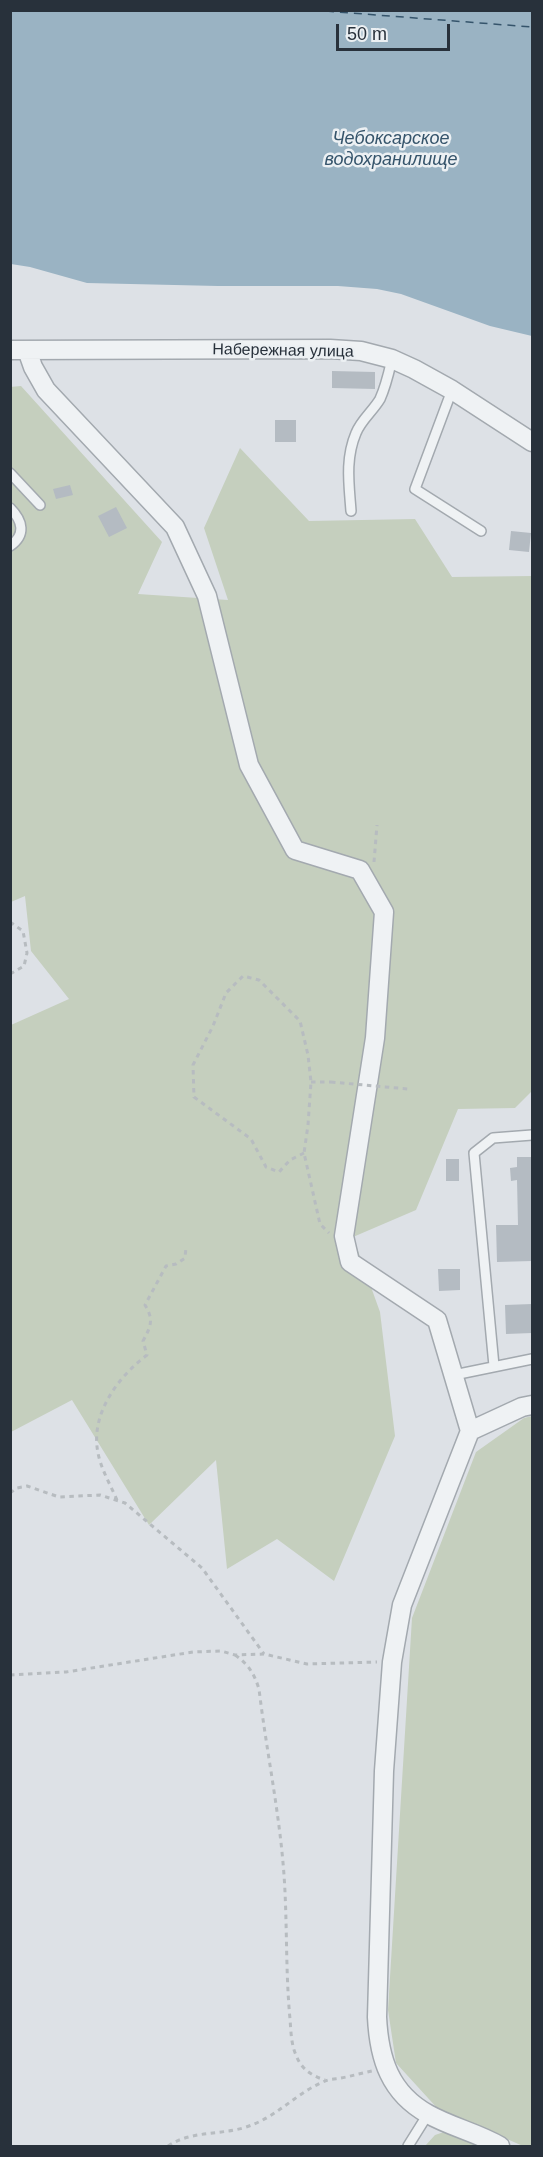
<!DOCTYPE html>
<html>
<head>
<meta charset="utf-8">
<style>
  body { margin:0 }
  #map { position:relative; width:543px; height:2157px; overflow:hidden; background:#dde1e6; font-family:Helvetica,sans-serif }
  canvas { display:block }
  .frame { position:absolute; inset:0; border:12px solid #28313b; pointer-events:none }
  .scale { position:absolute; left:336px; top:24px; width:114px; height:27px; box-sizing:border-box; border:3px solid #28313b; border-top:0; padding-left:8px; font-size:18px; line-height:21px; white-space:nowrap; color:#28313b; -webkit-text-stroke:4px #ecf0f3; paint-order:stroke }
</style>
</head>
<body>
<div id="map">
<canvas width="543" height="2157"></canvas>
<div class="frame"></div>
<div class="scale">50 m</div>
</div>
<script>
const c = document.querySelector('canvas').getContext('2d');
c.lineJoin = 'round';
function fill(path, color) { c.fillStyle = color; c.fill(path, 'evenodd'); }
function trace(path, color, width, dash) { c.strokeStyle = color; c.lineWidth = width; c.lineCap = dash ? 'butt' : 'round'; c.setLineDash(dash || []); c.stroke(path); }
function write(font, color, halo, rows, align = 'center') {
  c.font = font + ' Helvetica,sans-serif'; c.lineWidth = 5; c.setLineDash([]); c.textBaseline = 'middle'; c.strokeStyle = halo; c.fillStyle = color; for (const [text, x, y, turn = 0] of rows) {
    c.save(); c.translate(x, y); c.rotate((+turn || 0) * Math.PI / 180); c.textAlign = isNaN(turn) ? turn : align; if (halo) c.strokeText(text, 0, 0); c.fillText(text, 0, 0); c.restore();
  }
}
fill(new Path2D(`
  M 21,386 L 162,542 L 138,594 L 228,600 L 204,528 L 240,448 L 309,521 L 415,519 L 452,577 L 532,576 L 532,1091 L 515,1108 L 458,1109 L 416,1210 L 353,1237 L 380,1312 L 395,1436 L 334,1581 L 277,1539 L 227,1569 L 216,1460 L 149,1525 L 72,1400 L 11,1432 L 11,1025 L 69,999 L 31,951 L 25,896 L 11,902 L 10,387 Z
  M 532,1416 L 532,2146 L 523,2146 L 438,2109 L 396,2063 L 388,2010 L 412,1618 L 476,1452 L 524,1418 Z
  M 444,2132 L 449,2133 L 479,2146 L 425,2146 L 435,2135 Z`), '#c5cfbe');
fill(new Path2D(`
  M 10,11 L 532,11 L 532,336 L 490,326 L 401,294 L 377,289 L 338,286 L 218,286 L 87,283 L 30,267 L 11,264 Z`), '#9ab3c3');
trace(new Path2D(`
  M 312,10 L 532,27`), '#35546b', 1.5, [8, 6]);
fill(new Path2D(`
  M 332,371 L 375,372 L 375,389 L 332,388 Z
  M 275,420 L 296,420 L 296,442 L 275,442 Z
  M 70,485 L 73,495 L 56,499 L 53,489 Z
  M 116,507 L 127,528 L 109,537 L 98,516 Z
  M 511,531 L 531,533 L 529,552 L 509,550 Z
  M 517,1157 L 532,1157 L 532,1261 L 497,1262 L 496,1225 L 518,1225 L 517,1180 L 511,1181 L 510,1168 L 517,1167 Z
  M 446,1159 L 459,1159 L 459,1181 L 446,1181 Z
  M 438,1269 L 460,1269 L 460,1290 L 439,1291 Z
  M 532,1304 L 532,1333 L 506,1334 L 505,1305 Z`), '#b4bbc2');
const service = new Path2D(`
  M 452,390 L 415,489 L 481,531
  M 10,473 L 40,505
  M 10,508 C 23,521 26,535 10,546
  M 351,511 C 349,484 345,459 356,433 C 361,420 373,411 380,399 C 386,386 389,372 392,359
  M 494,1366 L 474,1153 L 493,1138 L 532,1135
  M 454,1375 L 532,1359
  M 408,2146 L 428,2114`);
const minor = new Path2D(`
  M 10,350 L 330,349 L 361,351 L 392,359 L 414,369 L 452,390 L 532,442
  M 27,350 L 33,367 L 46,390 L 175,527 L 207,596 L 249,765 L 295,850 L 360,870 L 384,912 L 375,1038 L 344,1236 L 350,1262 L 437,1320 L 470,1431
  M 500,2146 C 478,2133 451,2127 428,2114 C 390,2093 379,2059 377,2017 L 384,1771 L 392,1662 L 402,1605 L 470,1431 L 522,1407 L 532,1405`);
trace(service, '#a3a9af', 12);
trace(minor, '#a3a9af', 21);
trace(new Path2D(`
  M 374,862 L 377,825
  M 10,922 L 23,931 L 27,953 L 24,966 L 10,974
  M 311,1082 L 331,1082
  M 304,1153 L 290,1160 L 279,1172 L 266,1167 L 251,1139 L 194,1097 L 193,1065 L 213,1026 L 226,993 L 243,976 L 259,980 L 300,1021 L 308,1055 L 311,1082 L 308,1125 L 304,1153 L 320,1224 L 329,1233
  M 10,1493 L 17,1488 L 27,1486 L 59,1497 L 100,1495 L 125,1503 L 202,1568 L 264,1654
  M 117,1500 C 111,1486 101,1469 98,1453 C 90,1414 118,1377 147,1355 L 143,1341 C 151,1326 154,1320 145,1305 L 166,1266 L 176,1264 L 185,1258 L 186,1247
  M 235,1655 C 248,1664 254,1673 259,1689 C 267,1756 282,1824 285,1892 C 287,1934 286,1977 290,2019 C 291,2031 291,2044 296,2055 C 301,2069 312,2076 325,2080
  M 10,1675 L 66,1672 L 193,1652 L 221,1651 L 235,1655 L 264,1654 L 307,1664 L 377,1662
  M 168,2146 C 190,2131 218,2135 243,2128 C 277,2118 293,2095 323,2082 C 328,2079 335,2079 341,2078 C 352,2076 362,2073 372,2071`), '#b7bcc0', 3, [4.5, 4.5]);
trace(service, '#eff2f4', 9);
trace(minor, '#eff2f4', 18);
trace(new Path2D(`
  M 331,1082 L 408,1089`), '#b7bcc0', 3, [4.5, 4.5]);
write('16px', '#28313b', '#ecf0f3', [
  ["Набережная улица",283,351,1]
]);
write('italic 18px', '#35546b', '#ecf0f3', [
  ["Чебоксарское",391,139],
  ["водохранилище",391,160]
]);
</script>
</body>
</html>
